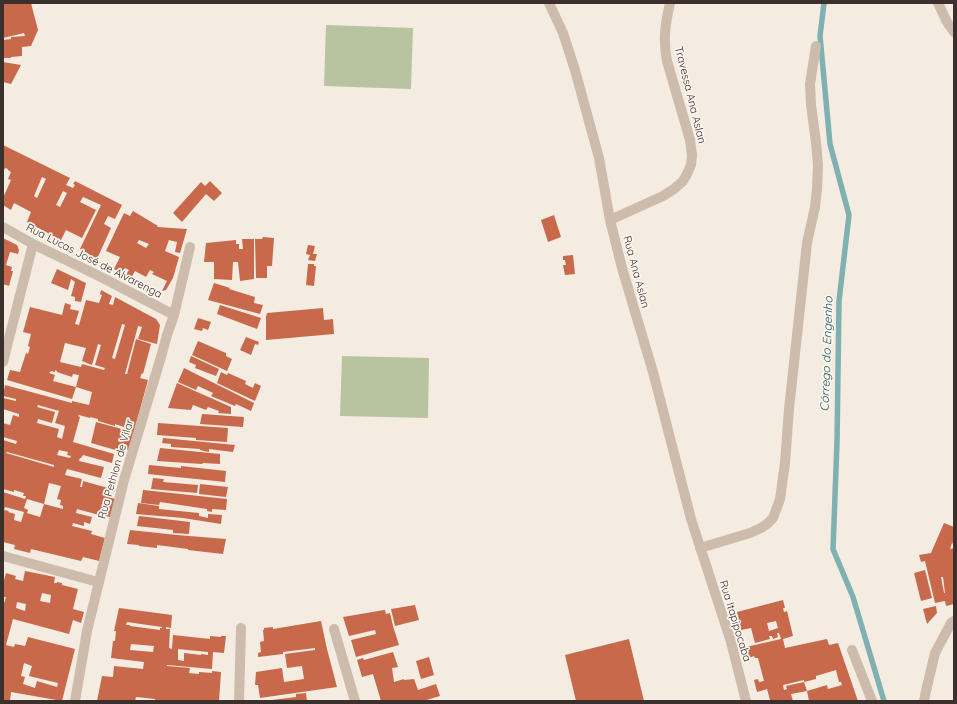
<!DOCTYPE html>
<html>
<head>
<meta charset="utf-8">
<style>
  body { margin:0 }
  #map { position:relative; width:957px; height:704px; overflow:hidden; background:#f4ebe1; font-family:Quicksand,sans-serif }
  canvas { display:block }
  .frame { position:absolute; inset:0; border:4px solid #3b302b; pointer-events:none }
</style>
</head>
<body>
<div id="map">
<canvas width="957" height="704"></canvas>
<div class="frame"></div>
</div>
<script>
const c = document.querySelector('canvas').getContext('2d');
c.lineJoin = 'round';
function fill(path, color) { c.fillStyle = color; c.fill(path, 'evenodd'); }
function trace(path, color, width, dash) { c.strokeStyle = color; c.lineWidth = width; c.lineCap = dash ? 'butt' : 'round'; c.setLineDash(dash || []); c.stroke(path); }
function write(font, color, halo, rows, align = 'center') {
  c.font = font + ' Quicksand,sans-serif'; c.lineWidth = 3.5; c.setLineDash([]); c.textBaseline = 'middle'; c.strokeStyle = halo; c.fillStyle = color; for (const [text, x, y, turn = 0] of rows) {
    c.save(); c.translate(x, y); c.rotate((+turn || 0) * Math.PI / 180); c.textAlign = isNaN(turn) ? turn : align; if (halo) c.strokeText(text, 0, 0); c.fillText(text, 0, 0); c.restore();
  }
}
fill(new Path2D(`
  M 326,25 L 413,28 L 411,89 L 324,86 Z
  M 342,356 L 429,358 L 428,418 L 340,416 Z`), '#b8c4a0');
trace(new Path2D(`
  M 824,3 L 820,36 L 830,144 L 849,215 L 839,301 L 837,442 L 833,549 L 853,597 L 884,701`), '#7fb0b2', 5.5);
fill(new Path2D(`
  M 3,3 L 31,3 L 38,30 L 31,46 L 22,47 L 22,56 L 11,57 L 11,58 L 3,58 L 3,40 L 11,39 L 11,37 L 25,36 L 24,33 L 3,38 Z
  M 3,62 L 21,65 L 11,84 L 3,82 Z
  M 3,145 L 70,178 L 66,185 L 73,188 L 75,185 L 73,184 L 75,181 L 122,205 L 115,219 L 108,216 L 104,224 L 111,228 L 97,259 L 80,249 L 101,205 L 83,197 L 80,202 L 96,210 L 82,238 L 66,230 L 61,240 L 27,222 L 31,212 L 14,203 L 11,210 L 3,205 L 3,198 L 11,180 L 8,179 L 11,172 L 8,170 L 8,169 L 5,168 L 3,172 ZM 42,177 L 46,179 L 37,198 L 34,196 ZM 63,191 L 67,193 L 60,207 L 56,205 Z
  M 210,181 L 222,193 L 214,201 L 206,194 L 182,222 L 173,213 L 201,182 L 205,186 Z
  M 133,211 L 158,226 L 157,227 L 187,229 L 180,253 L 175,252 L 177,242 L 169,240 L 165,251 L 179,257 L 173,278 L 166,290 L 162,291 L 167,281 L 152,274 L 154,272 L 150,270 L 146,277 L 135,271 L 131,278 L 126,275 L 129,270 L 125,268 L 122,273 L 114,269 L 120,257 L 106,251 L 124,213 L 130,216 ZM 139,240 L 149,244 L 146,248 L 137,243 Z
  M 554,215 L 561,237 L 548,242 L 541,220 Z
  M 263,237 L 274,238 L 272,266 L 267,266 L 267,278 L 256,278 L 255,239 L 262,239 Z
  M 3,238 L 17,245 L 19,250 L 18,254 L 10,252 L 6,265 L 12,267 L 11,271 L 13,271 L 9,286 L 3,284 Z
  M 242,239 L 254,239 L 254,279 L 240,281 L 238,262 L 233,262 L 232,280 L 214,279 L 214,262 L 204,262 L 206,243 L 236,240 L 236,244 L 239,244 L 239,249 L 243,249 Z
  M 308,245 L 315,246 L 313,254 L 317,254 L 315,261 L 308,260 L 310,255 L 306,254 Z
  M 573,255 L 575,274 L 565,275 L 563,265 L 566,265 L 565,260 L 563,260 L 563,256 Z
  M 308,264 L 314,264 L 314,266 L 316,266 L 314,286 L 306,285 Z
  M 57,269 L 86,283 L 81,302 L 75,301 L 75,297 L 71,296 L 75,282 L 71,279 L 68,290 L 51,283 Z
  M 214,283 L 230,288 L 229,289 L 255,297 L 254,303 L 263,305 L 260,314 L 208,300 Z
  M 101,290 L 112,296 L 109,304 L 113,305 L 115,297 L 156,319 L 160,325 L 157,344 L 138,339 L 142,327 L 138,326 L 125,374 L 127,374 L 136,339 L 151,344 L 143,374 L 142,373 L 140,378 L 148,380 L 129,450 L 120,447 L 119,451 L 91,443 L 96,422 L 122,429 L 124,429 L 124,427 L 115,424 L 115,426 L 98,421 L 98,419 L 90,417 L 90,418 L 79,415 L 78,416 L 80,417 L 73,442 L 114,454 L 112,463 L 83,455 L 81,458 L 80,458 L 79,461 L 104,467 L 101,478 L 67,469 L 65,475 L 82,479 L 80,487 L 82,487 L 83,481 L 108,488 L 106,496 L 115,499 L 110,517 L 100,515 L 99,515 L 77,509 L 76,513 L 92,517 L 90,524 L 84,522 L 84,526 L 73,523 L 72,526 L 92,531 L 91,534 L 105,538 L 99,561 L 83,557 L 81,561 L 31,549 L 30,553 L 14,549 L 15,545 L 3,542 L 3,492 L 25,499 L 26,496 L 23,496 L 24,493 L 14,490 L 14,492 L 3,489 L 3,440 L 16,444 L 17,441 L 3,437 L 3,423 L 10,425 L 13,415 L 19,417 L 19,414 L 3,409 L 3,398 L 16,401 L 16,399 L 3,396 L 5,385 L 72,403 L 72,401 L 89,405 L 92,392 L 76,387 L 79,375 L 73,374 L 72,377 L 57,372 L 57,371 L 55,370 L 55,372 L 51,371 L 49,373 L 55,375 L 53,381 L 76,387 L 72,399 L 7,380 L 10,370 L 20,372 L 26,353 L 28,354 L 30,347 L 28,346 L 31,334 L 23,332 L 30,307 L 62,315 L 65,303 L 71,305 L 70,309 L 79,311 L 75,324 L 79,325 L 86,300 L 99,303 L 102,295 L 100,294 ZM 122,324 L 125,325 L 115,359 L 112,358 ZM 65,343 L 86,348 L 82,361 L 92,365 L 98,344 L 101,345 L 95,365 L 105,368 L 104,370 L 82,364 L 81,367 L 60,362 ZM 38,405 L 59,411 L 55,423 L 65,426 L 62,439 L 57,437 L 59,429 L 37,423 L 38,419 L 52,423 L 55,412 L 37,407 ZM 59,450 L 68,452 L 67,455 L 71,456 L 70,458 L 57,455 ZM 7,452 L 54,465 L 54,467 L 6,453 ZM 49,483 L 61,486 L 57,499 L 61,500 L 60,505 L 63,506 L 63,509 L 44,504 L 40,517 L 27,513 L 28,510 L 24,508 L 27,499 L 44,504 ZM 5,507 L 24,512 L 21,522 L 14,520 L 15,514 L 8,512 L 9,511 L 4,510 Z
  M 220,305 L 261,318 L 257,329 L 217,314 Z
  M 323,308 L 324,320 L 333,319 L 334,334 L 266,340 L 266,317 L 267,313 Z
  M 198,318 L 211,322 L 208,330 L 203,328 L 202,331 L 194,329 Z
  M 246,337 L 259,342 L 258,345 L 255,344 L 251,355 L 240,350 Z
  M 198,341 L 226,353 L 226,356 L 232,359 L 227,371 L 192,355 Z
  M 191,356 L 219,369 L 216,376 L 195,368 L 196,365 L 189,362 Z
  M 184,368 L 254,403 L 251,411 L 236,404 L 235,406 L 211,396 L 213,393 L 198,386 L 196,390 L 178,382 Z
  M 221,372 L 227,375 L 228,373 L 246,381 L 245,384 L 253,388 L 255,383 L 261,386 L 255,401 L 217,383 Z
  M 177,383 L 231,407 L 231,414 L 218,413 L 219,411 L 208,407 L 206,410 L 193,405 L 191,410 L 168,408 Z
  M 202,414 L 244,417 L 243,427 L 200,424 Z
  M 158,423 L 228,428 L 227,442 L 196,440 L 196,438 L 157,435 Z
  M 163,438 L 235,445 L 233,452 L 209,449 L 209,452 L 200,450 L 200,449 L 171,447 L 171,444 L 162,443 Z
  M 160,448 L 220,454 L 220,464 L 203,463 L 202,464 L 157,461 Z
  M 149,465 L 181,468 L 181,466 L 226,471 L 225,482 L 148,474 Z
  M 153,478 L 164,479 L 163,482 L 198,485 L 197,493 L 151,489 Z
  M 200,484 L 228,487 L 226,497 L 199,494 Z
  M 143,490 L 227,499 L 226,510 L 212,509 L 212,512 L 207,511 L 207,509 L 160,502 L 159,505 L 141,503 Z
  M 138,503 L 159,506 L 159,509 L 199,513 L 199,516 L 208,518 L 208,514 L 222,515 L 221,524 L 183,518 L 136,514 Z
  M 139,516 L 190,522 L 189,534 L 173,533 L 173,530 L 137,526 Z
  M 944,523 L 954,527 L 954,544 L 952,543 L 950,549 L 954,548 L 954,604 L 946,606 L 945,601 L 935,603 L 925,561 L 921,562 L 919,555 L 931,553 ZM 941,577 L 943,577 L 945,593 L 944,593 Z
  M 130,530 L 177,535 L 226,539 L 223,554 L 188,550 L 188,549 L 157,545 L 157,548 L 139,546 L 139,545 L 127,544 Z
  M 925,570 L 932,598 L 921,601 L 914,573 Z
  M 25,571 L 55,577 L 54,583 L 57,583 L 57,582 L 62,583 L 62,585 L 78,589 L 73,609 L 84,612 L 81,623 L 73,620 L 69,634 L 13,619 L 6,645 L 14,647 L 15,644 L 25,646 L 28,637 L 75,649 L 62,701 L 11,692 L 10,701 L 3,701 L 3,607 L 6,597 L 3,597 L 3,584 L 6,573 L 16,576 L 15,579 L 23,581 ZM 42,593 L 51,595 L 50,603 L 40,601 ZM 17,602 L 26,604 L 25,611 L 16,608 ZM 24,663 L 32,666 L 29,676 L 58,683 L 57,687 L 37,681 L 35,688 L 23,684 L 25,677 L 21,676 Z
  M 783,600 L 785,608 L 783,608 L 784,612 L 787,611 L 793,636 L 783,639 L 785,648 L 827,639 L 829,645 L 838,643 L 858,701 L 809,701 L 807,691 L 827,685 L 828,689 L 842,685 L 841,682 L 839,682 L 836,670 L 816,676 L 816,679 L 804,682 L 804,680 L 783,685 L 784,690 L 787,689 L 786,686 L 804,682 L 807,691 L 791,694 L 793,701 L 766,701 L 770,700 L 767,689 L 757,692 L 754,680 L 758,679 L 759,682 L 764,681 L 758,658 L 755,658 L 754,656 L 749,658 L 746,647 L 781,639 L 779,633 L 777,633 L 778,637 L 773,639 L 772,636 L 769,636 L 770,639 L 755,643 L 751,628 L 741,630 L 737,612 ZM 776,621 L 778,628 L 769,631 L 767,623 Z
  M 415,605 L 419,620 L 395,626 L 391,609 Z
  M 936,606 L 937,613 L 927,624 L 923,609 Z
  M 119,608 L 172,615 L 171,628 L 166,627 L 166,629 L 170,629 L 169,648 L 172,649 L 173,635 L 210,639 L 210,636 L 221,637 L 221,636 L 226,636 L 224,653 L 213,652 L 212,669 L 167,665 L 167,666 L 190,668 L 189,673 L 199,674 L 199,672 L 212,673 L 212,671 L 221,672 L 219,701 L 155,701 L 155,699 L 136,697 L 135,701 L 97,701 L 102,676 L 113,677 L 114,666 L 143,669 L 144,662 L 111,658 L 113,641 L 115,641 L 116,631 L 114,631 ZM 127,622 L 162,627 L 162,628 L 160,628 L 160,630 L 130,626 L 130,625 L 126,625 ZM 131,644 L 154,646 L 153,652 L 130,650 ZM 178,649 L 208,652 L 208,655 L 201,654 L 201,655 L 184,653 L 184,661 L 178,660 Z
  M 384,610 L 385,610 L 386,614 L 390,613 L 393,626 L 399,645 L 356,657 L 351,640 L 376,634 L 375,630 L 349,636 L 343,617 Z
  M 321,621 L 327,649 L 337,687 L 260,698 L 258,685 L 255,685 L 256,672 L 282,668 L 284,682 L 304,679 L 302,666 L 287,668 L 285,654 L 315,650 L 315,648 L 283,652 L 283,654 L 258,657 L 258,653 L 261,652 L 260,642 L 264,641 L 263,630 L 264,630 L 264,628 L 273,627 L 273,629 Z
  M 629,639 L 644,701 L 576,701 L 565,655 Z
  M 393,652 L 398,667 L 392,668 L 394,682 L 404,679 L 404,680 L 414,679 L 418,690 L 436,684 L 440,696 L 423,701 L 381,701 L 373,674 L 362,677 L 357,660 L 363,658 L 364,660 Z
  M 429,657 L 434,675 L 421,679 L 416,661 Z
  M 306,693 L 307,701 L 272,701 L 272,700 L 296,697 L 296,694 Z`), '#c8694b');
trace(new Path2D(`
  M 549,3 L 563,33 L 575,70 L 599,158 L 610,220 L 622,268 L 653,372 L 691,519 L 731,642 L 746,701
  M 938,3 L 947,22 L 954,32
  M 610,220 L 663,196 L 674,189 L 683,181 L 687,174 L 691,165 L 692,155 L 690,140 L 667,61 C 663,41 665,24 670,3
  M 3,227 L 33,244 L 101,277 L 174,315
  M 3,362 L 33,244
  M 700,548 L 750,533 L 761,528 L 767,524 L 773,518 L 780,499 L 785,463 L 789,409 L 807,243 L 815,207 L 817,189 L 818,165 L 816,142 L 811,105 L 810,84 L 816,46
  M 3,556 L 98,582
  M 334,629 L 355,701
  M 852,650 L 872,701
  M 75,701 L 87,631 L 124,480 L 161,357 L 167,335 L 174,315 L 190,247
  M 239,701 L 241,628
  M 924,701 L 926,691 L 935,653 L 951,623 L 954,621`), '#cdbbac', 10);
write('11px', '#3b302b', '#fbf5ee', [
  ["Travessa Ana Aslan",690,95,76],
  ["Rua Lucas José de Alvarenga",94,261,27],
  ["Rua Ana Aslan",636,272,75],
  ["Rua Pethion de Vilar",116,469,-74],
  ["Rua Itapipocaba",735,621,73]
]);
write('italic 12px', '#1f5a5e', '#fbf5ee', [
  ["Córrego do Engenho",827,354,-88]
]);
</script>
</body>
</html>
